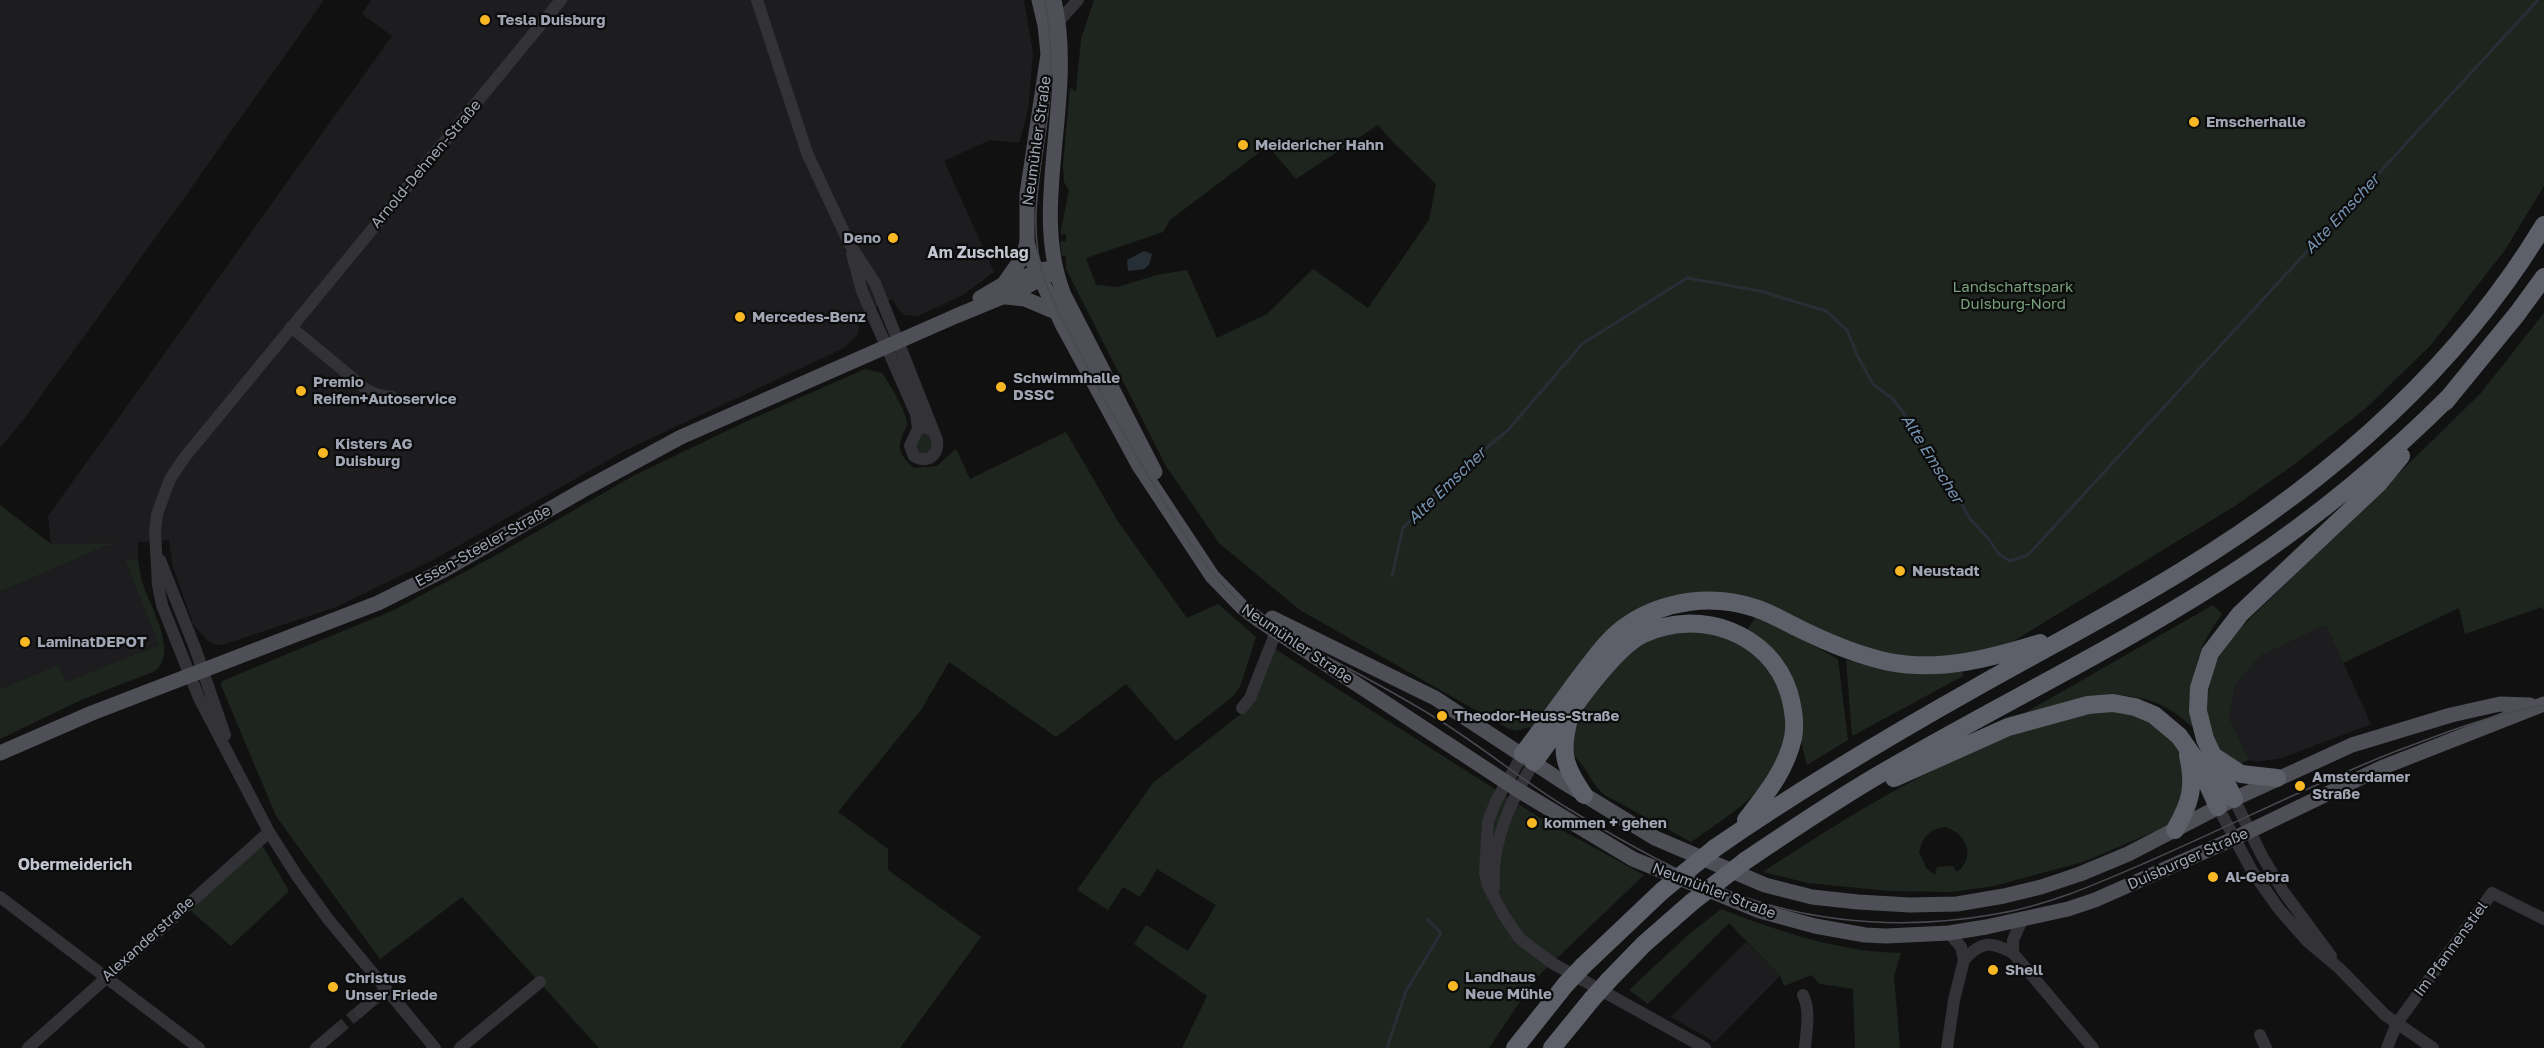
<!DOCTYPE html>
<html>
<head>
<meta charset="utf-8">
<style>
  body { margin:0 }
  canvas { display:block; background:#111112 }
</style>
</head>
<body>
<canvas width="2544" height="1048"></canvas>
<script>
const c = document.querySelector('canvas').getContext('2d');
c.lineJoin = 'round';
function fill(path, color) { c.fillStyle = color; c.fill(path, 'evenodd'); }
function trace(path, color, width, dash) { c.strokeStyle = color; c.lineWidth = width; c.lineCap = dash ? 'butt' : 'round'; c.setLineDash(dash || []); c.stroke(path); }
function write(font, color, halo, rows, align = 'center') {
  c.font = font + ' "Golos Text",sans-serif'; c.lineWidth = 4.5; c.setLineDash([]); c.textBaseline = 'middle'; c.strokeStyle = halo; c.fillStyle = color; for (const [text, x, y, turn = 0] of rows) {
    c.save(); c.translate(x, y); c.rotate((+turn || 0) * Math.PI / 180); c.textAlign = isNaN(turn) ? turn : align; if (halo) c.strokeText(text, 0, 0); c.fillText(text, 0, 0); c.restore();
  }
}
fill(new Path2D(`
  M 0,0 L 324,0 L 184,198 L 27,415 L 0,448 Z
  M 371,0 L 1024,0 L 1033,53 L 1028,110 L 1019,143 L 990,140 L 944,161 L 994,272 L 961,296 L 918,316 L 905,315 L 900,311 L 892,299 L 860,315 L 858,334 L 844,348 L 626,450 L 437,558 L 336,607 L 222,645 L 213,644 L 207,640 L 193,624 L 173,567 L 169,540 L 138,542 L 138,560 L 125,560 L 160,645 L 66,682 L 58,665 L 0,689 L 0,592 L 106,546 L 118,543 L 51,544 L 48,516 L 392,36 L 362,14 Z
  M 2326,625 L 2371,724 L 2282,758 L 2256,762 L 2249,760 L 2229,717 L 2235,686 L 2260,656 Z
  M 1746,942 L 1780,976 L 1715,1042 L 1671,1017 Z`), '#1d1d1f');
fill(new Path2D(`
  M 1094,0 L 2544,0 L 2544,186 L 2505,250 L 2431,345 L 2366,408 L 2296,463 L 2235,506 L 2007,645 C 1946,662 1886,661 1828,635 C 1810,627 1775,605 1758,601 C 1734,597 1697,599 1671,598 L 1532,729 L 1529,727 L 1516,731 L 1507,728 L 1300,610 L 1219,543 L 1166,466 L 1066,269 L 1066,256 L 1062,256 L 1060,242 L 1066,241 L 1066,234 L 1061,235 L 1061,230 L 1069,190 L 1064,182 L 1063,165 L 1070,88 L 1076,91 L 1081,39 ZM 1378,125 L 1391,140 L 1436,184 L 1429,220 L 1368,308 L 1313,269 L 1267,314 L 1217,338 L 1187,270 L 1157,275 L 1117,287 L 1096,285 L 1086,258 L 1163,232 L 1170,220 L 1268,146 L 1296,179 Z
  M 2544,313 L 2544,611 L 2542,607 L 2465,634 L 2459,608 L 2343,663 L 2326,625 L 2260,656 L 2235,686 L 2229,717 L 2249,760 L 2234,766 C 2196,727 2203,685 2227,641 L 2480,394 Z
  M 865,369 L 882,373 C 889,383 907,412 907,424 C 907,428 903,432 902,437 C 896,451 904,459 914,468 L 937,466 L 956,449 L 970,479 L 1066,432 L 1119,523 L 1187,618 L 1218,604 L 1256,637 L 1240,687 L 1232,697 L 1176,741 L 1126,684 L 1056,737 L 949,662 L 921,710 L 838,812 L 888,849 L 888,870 L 981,937 L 900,1048 L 599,1048 L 462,897 L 380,959 L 276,816 L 221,685 L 222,681 L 394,610 L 498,554 L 633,476 L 745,422 Z
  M 924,433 L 929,435 L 932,444 L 929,452 L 924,454 L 918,451 L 916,446 L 920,435 Z
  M 0,505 L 51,544 L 122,543 L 106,546 L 0,592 Z
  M 132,559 L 138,560 C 139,566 140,572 141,578 C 147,603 180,651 155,671 L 81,700 L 0,739 L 0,689 L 58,665 L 66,682 L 159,645 L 125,560 Z
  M 2213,605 L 2222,614 C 2194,652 2190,677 2196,723 L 2191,726 C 2139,677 2084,698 2023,714 Z
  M 1756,617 L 1777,626 L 1838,659 L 1848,740 L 1807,765 L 1800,738 L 1795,687 L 1789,671 L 1779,657 L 1747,630 Z
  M 1691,630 C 1702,632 1717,633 1727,637 C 1773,657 1804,721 1776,767 C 1755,801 1722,820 1691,842 L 1605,795 C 1590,784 1586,763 1571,754 C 1573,744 1572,731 1576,722 C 1583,700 1626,652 1646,641 C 1660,634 1676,632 1691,630 Z
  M 1275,649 L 1545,821 L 1644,875 L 1535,979 L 1489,1048 L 1182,1048 L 1207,996 L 1134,944 L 1146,925 L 1188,951 L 1216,905 L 1157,869 L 1140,897 L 1123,887 L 1108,910 L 1077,890 L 1153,783 L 1251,706 Z
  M 1846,660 C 1885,672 1922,672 1963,672 L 1963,676 L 1852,736 Z
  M 2115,710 L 2149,718 L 2177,746 L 2185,764 L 2188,785 L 2176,819 L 2163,828 L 2083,862 L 1994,886 L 1952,892 L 1889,891 L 1808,883 L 1763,872 C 1862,807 1996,722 2115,710 ZM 1945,827 C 1966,833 1977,856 1957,872 L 1953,866 L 1937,867 L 1935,875 L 1926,868 L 1919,852 C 1923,837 1929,829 1945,827 Z
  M 262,845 L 289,891 L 231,946 L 189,909 Z
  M 1721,909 C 1778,931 1839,952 1901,953 L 1894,976 L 1900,1048 L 1855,1048 L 1853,989 L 1820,984 L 1811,975 L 1784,986 L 1780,976 L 1729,923 L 1648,1004 L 1629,990 L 1687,936 Z`), '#1d251e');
fill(new Path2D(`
  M 1144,251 L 1152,254 L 1149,265 L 1144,269 L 1128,271 L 1127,260 Z`), '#272f36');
trace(new Path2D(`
  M 1392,576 L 1403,528 L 1455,474 L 1508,430 L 1582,344 L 1687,278 L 1760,291 L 1826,311 L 1847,330 L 1858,357 L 1873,384 L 1893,399 L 1915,429 L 1926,455 L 1955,492 L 1970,519 L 1987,537 L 1999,554 L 2010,561 L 2028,555 L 2538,0
  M 1387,1048 L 1406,991 L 1441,933 L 1427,919`), '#272f36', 3);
trace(new Path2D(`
  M 336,1031 L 360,1011`), '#2e2f32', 12, [12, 6]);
trace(new Path2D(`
  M 757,0 L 807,153 L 849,243 L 875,283 L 937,440 C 939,455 928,464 914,456 L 910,446 L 918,429 L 926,427 L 934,432
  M 1050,23 L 1059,21 L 1078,0
  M 852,254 L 862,291 L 916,414 L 918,429
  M 291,327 L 367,390 L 378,395 L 392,397
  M 160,560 L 195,648 L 225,735
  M 1242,708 L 1250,698 L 1279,624
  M 1523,754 L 1497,799 L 1488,821 L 1485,872 L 1488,886 L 1503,914 L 1519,938 L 1552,963 L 1705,1048
  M 2234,799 L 2262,856 L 2283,891 L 2331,956
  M 2218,807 L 2252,871 L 2279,909 L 2308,942 L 2339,968 L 2385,1015 L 2433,1048
  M 1494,888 C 1491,841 1511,801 1534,762
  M 0,897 L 199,1048
  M 2013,953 L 2013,940 L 2022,920
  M 1964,960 C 1981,941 1991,941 2013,953 L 2093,1048
  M 1803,995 C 1811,1011 1806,1031 1805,1048
  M 360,1011 L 386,989
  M 2260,1035 L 2266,1048
  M 28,1048 L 269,832
  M 316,1048 L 336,1031
  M 435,1048 L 328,919 L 297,876 L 269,832 L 199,698 L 162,605 L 158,585 L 155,532 L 157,514 L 170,479 L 184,458 L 561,0
  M 460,1048 L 540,982
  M 1947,1048 L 1954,1000 L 1964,960 L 1961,947 L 1949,933
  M 2387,1048 L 2397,1023 L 2492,893 L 2544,919`), '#323237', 12);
trace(new Path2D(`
  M 1039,0 L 1045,25 L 1048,54 L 1027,194 L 1027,241 L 1031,258 L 1063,326 L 1138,464 L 1212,576 L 1242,607 L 1259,620 L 1518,790 L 1633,859 L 1760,911 L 1815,926 L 1865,935 L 1886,936 L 1949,933 L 1986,927 L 2068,909 L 2095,900 L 2233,839 L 2381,768 L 2544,704
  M 1054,0 C 1077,98 1028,206 1064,295 L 1155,472
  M 1005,282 L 1024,255 L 1027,241
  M 1006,297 L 1025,299 L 1056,312
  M 980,298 L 1002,285 L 1045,269
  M 1272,618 L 1435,698 L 1560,780 L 1655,838 L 1765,885 L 1812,897 L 1858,902 L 1910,905 L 1957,904 L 2004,896 L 2041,887 L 2080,874 L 2128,854 L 2234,799 L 2352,745 L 2451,715 L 2500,704 L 2530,705
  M 0,753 L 92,713 L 378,603 L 444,570 L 583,490 L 681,437 L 956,316 L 1024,288 L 1048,275`), '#4e4f57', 15);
trace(new Path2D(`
  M 2445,402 L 2517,314 L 2544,277
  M 1569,719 C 1560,753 1564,766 1584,795
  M 1523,754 C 1541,730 1559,706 1577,681 C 1593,661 1607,638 1629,624 C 1666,600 1713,594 1755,608 C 1769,612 1783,621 1796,627 C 1826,642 1856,655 1889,662 C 1941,672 1991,658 2040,643
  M 2215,757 L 2241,774 L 2277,778
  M 1534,762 C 1558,730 1609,650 1643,634 C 1699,608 1770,632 1789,693 C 1793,707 1796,723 1793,738 C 1786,770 1766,794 1746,820
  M 1894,778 L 2008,727 L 2088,705 L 2113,703 L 2135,707 L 2154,715 L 2179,736 L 2198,763 L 2218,807
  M 2234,799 L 2205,739 L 2198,711 L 2199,688 L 2210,653 L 2240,614 L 2378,484 L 2401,456
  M 2175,830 C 2191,802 2195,787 2188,755
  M 1715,848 C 1799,790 1886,738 1975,688 C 2044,649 2114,613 2182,571 C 2326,483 2456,371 2544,225
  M 1745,861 C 1788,832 1831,803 1875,777 C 1997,705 2127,644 2245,565 C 2320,515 2388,458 2451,395
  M 1583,966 L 1662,891
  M 1609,980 L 1644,944 L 1692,902
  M 1515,1048 L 1566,984
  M 1552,1048 L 1592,999`), '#5d6069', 18);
trace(new Path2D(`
  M 1045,0 C 1050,31 1053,62 1050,94 C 1045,155 1024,222 1045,281 C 1055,308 1069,332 1082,357 C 1108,407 1135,455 1165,503 C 1186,538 1210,575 1241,603 C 1262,622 1287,634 1311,648 C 1354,672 1398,694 1439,720 C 1484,748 1524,782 1569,809 C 1625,843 1685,877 1747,898 C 1826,925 1914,929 1996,914 C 2051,905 2103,881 2154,859 C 2234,824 2313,784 2394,752 C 2444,733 2492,714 2544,705`), '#494a51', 1.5);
trace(new Path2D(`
  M 1662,891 L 1715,848
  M 1692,902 L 1745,861
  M 1566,984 L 1583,966
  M 1592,999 L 1609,980`), '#5d6069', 18);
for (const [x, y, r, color] of [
  [485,20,6,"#f8b823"],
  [2194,122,6,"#f8b823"],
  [1243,145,6,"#f8b823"],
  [893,238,6,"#f8b823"],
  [740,317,6,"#f8b823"],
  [1001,387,6,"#f8b823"],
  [301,391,6,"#f8b823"],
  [323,453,6,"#f8b823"],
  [1900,571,6,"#f8b823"],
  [25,642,6,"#f8b823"],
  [1442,716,6,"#f8b823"],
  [2300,786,6,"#f8b823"],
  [1532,823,6,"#f8b823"],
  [2213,877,6,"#f8b823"],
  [1993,970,6,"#f8b823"],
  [1453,986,6,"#f8b823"],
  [333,987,6,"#f8b823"]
]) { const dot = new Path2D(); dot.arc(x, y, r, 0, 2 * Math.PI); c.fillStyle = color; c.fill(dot); trace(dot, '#0c0c0d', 2); }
write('bold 15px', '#a1a6b4', '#0c0c0d', [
  ["Tesla Duisburg",497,20],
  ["Emscherhalle",2206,122],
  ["Meidericher Hahn",1255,145],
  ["Deno",881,238,"right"],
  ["Mercedes-Benz",752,317],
  ["Schwimmhalle",1013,378],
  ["DSSC",1013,395],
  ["Premio",313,382],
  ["Reifen+Autoservice",313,399],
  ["Kisters AG",335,444],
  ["Duisburg",335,461],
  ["Neustadt",1912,571],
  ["LaminatDEPOT",37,642],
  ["Theodor-Heuss-Straße",1454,716],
  ["Amsterdamer",2312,777],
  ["Straße",2312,794],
  ["kommen + gehen",1544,823],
  ["Al-Gebra",2225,877],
  ["Shell",2005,970],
  ["Landhaus",1465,977],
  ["Neue Mühle",1465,994],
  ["Christus",345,978],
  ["Unser Friede",345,995]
], 'left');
write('15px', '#a1a6b4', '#0c0c0d', [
  ["Neumühler Straße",1037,141,-82],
  ["Arnold-Dehnen-Straße",426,164,-50],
  ["Essen-Steeler-Straße",483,546,-29],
  ["Neumühler Straße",1297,644,34],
  ["Duisburger Straße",2188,859,-24],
  ["Neumühler Straße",1714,891,21],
  ["Alexanderstraße",148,939,-42],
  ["Im Pfannenstiel",2451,949,-54]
]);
write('15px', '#77a07b', '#0c0c0d', [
  ["Landschaftspark",2013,287],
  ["Duisburg-Nord",2013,304]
]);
write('italic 16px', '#7694b1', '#0c0c0d', [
  ["Alte Emscher",2342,214,-47],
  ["Alte Emscher",1932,459,58],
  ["Alte Emscher",1447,486,-44]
]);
write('bold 16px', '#c3c6d0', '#0c0c0d', [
  ["Am Zuschlag",978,253],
  ["Obermeiderich",75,865]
]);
</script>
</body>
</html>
